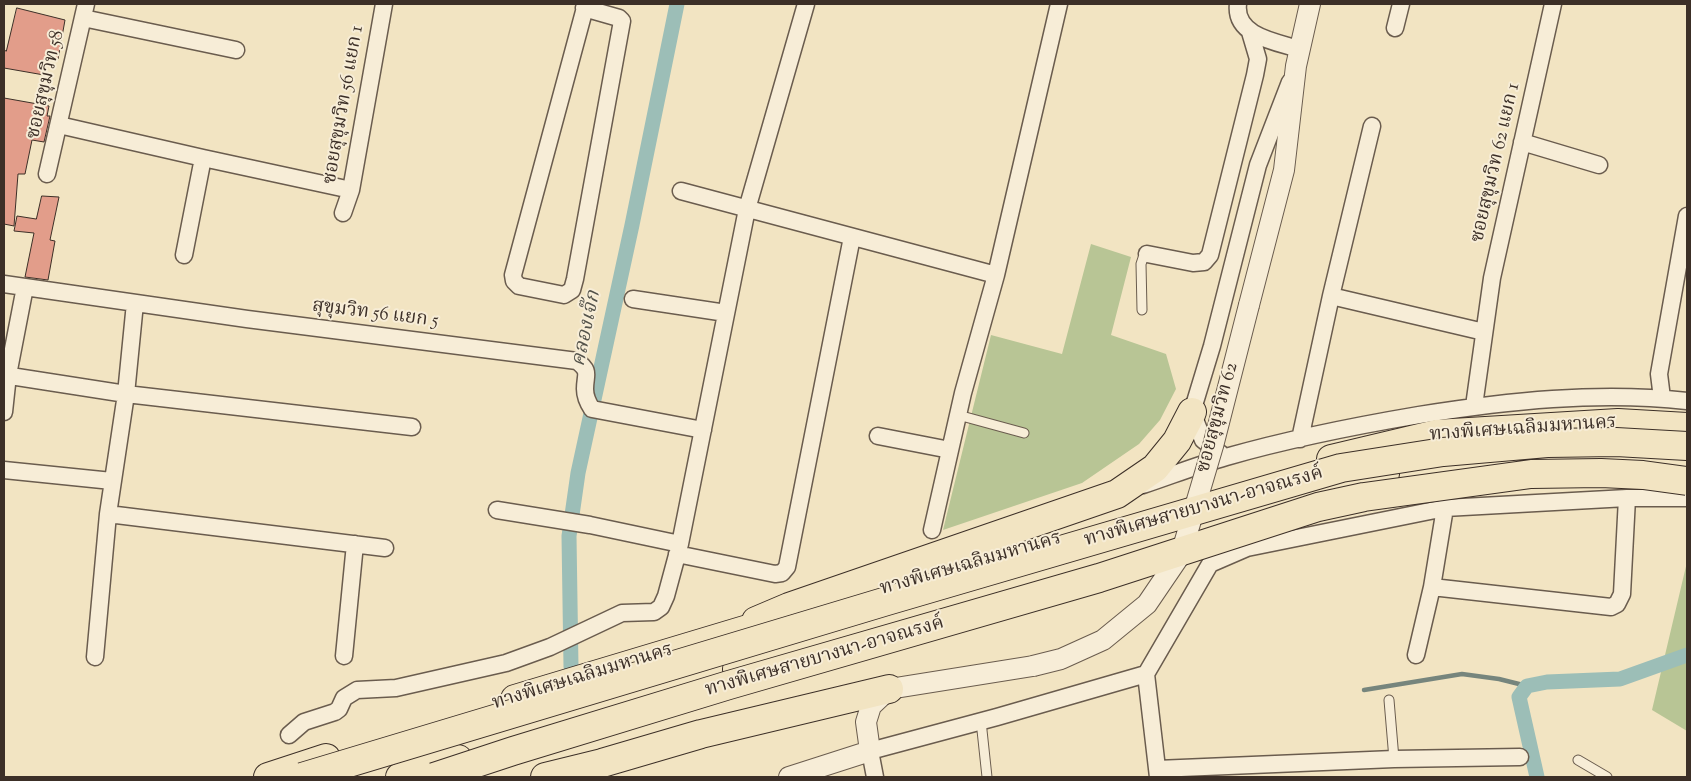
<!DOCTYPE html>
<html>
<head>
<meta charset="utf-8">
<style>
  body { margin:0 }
  #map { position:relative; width:1691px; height:781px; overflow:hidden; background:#f2e4c2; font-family:"Sorts Mill Goudy",serif }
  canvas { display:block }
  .frame { position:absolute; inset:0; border:5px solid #3c2f27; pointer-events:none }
</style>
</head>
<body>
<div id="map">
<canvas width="1691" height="781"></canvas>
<div class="frame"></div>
</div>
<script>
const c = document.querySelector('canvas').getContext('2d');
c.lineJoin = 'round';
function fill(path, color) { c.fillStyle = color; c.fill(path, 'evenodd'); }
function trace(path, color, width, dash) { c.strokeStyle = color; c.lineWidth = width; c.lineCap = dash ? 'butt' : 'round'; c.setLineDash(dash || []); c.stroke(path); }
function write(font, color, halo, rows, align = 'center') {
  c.font = font + ' "Sorts Mill Goudy","Noto Serif Thai",serif'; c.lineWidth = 4; c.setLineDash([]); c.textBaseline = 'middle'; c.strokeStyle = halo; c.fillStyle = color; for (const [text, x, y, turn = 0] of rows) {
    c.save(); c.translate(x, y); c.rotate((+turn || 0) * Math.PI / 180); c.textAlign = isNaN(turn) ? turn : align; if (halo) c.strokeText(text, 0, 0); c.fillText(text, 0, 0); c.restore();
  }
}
fill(new Path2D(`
  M 1091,244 L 1131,257 L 1111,335 L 1166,354 L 1176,389 L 1160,420 L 1139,444 L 1082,483 L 943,530 L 991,335 L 1062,354 Z
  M 1687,562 L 1687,731 L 1652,710 Z`), '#b8c595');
trace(new Path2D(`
  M 1364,690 L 1462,674 L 1499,679 L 1527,686`), '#76857d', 4.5);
trace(new Path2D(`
  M 571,667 L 569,536 L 578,473 L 632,225 L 677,4
  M 1537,777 L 1519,697 L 1527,686 L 1547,682 L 1620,679 L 1687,655`), '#9cbeb7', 15);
const building = new Path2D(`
  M 17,8 L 65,20 L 58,59 L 47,56 L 44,75 L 4,68 L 4,50 L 6,51 Z
  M 4,98 L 49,106 L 47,116 L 50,116 L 44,142 L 32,140 L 25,174 L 18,174 L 14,226 L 4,224 Z
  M 42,196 L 59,197 L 50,240 L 55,241 L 48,280 L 25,277 L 34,233 L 14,231 L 17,216 L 36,219 Z`);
fill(building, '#e29d8a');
trace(building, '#3c2f27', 1);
const service = new Path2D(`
  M 1142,310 L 1141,264 L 1143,258 L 1147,254
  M 958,415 L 1024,433
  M 1389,700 L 1394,759
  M 981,721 L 987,777
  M 1578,760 L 1607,777`);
const minor = new Path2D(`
  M 1238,4 C 1234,36 1276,42 1299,49
  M 584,8 L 619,18 L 622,21 L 575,279 L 572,290 L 564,295 L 519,286 L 514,281 L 513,275 L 586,4
  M 83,18 L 236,50
  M 1395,28 L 1401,4
  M 59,125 L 203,158 L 351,190
  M 1522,142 L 1599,165
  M 47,174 L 86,4
  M 681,191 L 996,275
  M 343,213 L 351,190 L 384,4
  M 1147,254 L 1193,263 L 1204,262 L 1210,255 L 1255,75 L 1258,59 L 1250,32
  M 184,255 L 203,158
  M 4,284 L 247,319 L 577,361 C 591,372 585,374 585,389 C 585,397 588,403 592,409 L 703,430
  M 1331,296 L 1484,332
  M 633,299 L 726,313
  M 4,375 L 126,394 L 412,427
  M 1662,398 L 1659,374 L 1687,216
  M 1474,406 L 1492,278 L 1553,4
  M 4,412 L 8,375 L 25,287
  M 878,436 L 950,450
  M 1300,439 L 1331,296 L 1372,126
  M 1221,454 L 1203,440 L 1192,412 L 1212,346 L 1258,165 L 1290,82
  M 4,470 L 112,481
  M 1143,485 C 1170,476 1198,465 1226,457 C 1289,439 1354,426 1419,415 C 1507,401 1598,391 1687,401
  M 497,510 L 590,525 L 680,544
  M 108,514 L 385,548
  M 932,530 L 963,393 L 996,275 L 1059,4
  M 677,554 L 775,574 L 782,573 L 787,567 L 852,237
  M 1432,587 L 1611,607 L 1617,604 L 1622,594 L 1627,498
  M 1416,655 L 1432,587 L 1445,508
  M 344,656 L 355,544
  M 95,657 L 108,514 L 126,394 L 135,303
  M 1146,674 L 1158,777
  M 289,735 L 304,722 L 335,712 L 339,709 L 344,698 L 357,690 L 396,688 L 506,663 L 550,647 L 622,613 L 654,612 L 661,607 L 666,596 L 680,544 L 747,209 L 806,4
  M 1157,769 L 1394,759 L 1520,757
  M 875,777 L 870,751 L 997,717 L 1146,674 L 1210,564 L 1247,548 L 1445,508 L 1627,498 L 1687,498`);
const tertiary = new Path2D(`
  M 1249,305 L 1284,170 L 1296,66 L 1310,4
  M 789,777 L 870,751 L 866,722 L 871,706 L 889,689 L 1033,666`);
const motorway = new Path2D(`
  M 1331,459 L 1436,434 L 1618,423 L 1687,427
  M 756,621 L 789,607 L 1117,494 L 1155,468 L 1177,441 L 1192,412
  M 737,669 L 1354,479 L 1385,474
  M 515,699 L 778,620
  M 268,777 L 326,758
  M 400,777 L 458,759
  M 545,777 L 602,763 L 701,734 L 889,689`);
trace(service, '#6a5c4e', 11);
trace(minor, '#6a5c4e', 19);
trace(tertiary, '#6a5c4e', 22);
trace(motorway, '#3c2f27', 30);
trace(service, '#f7edd7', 9);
trace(minor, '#f7edd7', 16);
trace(tertiary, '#f7edd7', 20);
trace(motorway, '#f2e4c2', 28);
const tertiaryBridge = new Path2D(`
  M 1033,666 L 1061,659 L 1103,640 L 1147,604 L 1181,554 L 1213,446 L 1249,305`);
const motorwayBridge = new Path2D(`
  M 302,777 L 887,601 L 1341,468 L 1443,452 L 1547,443 L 1616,442 L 1687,446
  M 434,777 L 513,751 L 729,685 L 1099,578 L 1318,507 L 1364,497 L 1531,474 L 1601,473 L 1643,475 L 1687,481`);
trace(tertiaryBridge, '#6a5c4e', 22, []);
trace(motorwayBridge, '#3c2f27', 30, []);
trace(tertiaryBridge, '#f7edd7', 20);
trace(motorwayBridge, '#f2e4c2', 28);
write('19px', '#3c2f27', '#f7edd7', [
  ["ซอยสุขุมวิท 58",47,85,-77],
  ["ซอยสุขุมวิท 56 แยก 1",345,105,-80],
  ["ซอยสุขุมวิท 62 แยก 1",1497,163,-77],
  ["สุขุมวิท 56 แยก 5",375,315,7],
  ["ซอยสุขุมวิท 62",1219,418,-75],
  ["ทางพิเศษเฉลิมมหานคร",1523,430,-4],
  ["ทางพิเศษสายบางนา-อาจณรงค์",1204,508,-16],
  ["ทางพิเศษเฉลิมมหานคร",971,565,-16],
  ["ทางพิเศษสายบางนา-อาจณรงค์",825,658,-16],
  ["ทางพิเศษเฉลิมมหานคร",583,678,-17]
]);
write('italic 20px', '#54534b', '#f7edd7', [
  ["คลองเจ๊ก",588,329,-78]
]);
</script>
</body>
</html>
